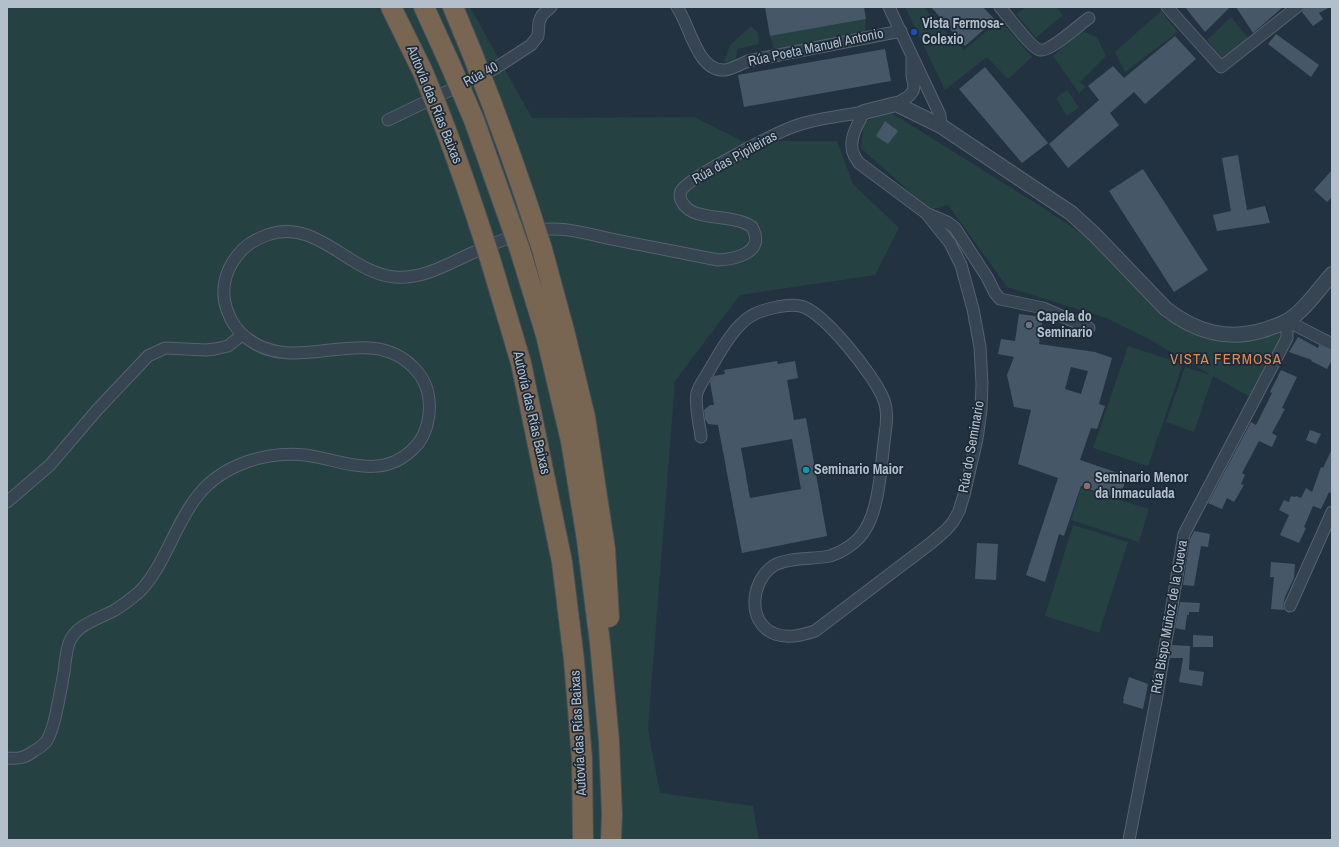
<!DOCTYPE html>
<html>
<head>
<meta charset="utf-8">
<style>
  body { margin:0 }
  #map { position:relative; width:1339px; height:847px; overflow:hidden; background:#233241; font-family:"Archivo Narrow",sans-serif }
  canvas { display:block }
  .frame { position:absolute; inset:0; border:8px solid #b3bfcb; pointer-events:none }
</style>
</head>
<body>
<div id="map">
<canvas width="1339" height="847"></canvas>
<div class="frame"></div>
</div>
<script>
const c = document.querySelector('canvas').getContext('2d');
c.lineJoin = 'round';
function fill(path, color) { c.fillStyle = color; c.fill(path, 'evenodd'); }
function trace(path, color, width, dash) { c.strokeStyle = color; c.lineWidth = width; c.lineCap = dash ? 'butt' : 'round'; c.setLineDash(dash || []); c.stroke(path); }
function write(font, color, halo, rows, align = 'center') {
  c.font = font + ' "Archivo Narrow",sans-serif'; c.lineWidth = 3.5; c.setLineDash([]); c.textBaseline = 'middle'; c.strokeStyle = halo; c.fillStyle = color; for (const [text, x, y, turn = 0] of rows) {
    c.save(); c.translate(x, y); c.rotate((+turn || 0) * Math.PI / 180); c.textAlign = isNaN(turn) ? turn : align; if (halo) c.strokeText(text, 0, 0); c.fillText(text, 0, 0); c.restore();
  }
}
fill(new Path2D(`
  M 7,7 L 470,7 L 532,118 L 694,117 L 742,141 L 837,141 L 853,184 L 899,228 L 875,275 L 740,295 L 675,381 L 648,729 L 660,793 L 753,806 L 759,840 L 7,840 Z
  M 905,7 L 924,7 L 935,21 L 964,50 L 1000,20 L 1032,57 L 1008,79 L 987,57 L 945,90 Z
  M 1026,7 L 1056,7 L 1063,15 L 1036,38 L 1016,14 Z
  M 1161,11 L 1178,32 L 1125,72 L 1115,52 Z
  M 1231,17 L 1249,39 L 1222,61 L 1207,40 Z
  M 866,19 L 865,34 L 774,49 L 770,36 Z
  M 751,26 L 758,33 L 759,44 L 737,49 L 736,61 L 724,62 L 730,45 Z
  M 1081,31 L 1097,37 L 1106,56 L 1080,82 L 1086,87 L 1079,93 L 1053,56 Z
  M 1067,90 L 1079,107 L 1067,116 L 1056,98 Z
  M 890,112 L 1045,209 L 1088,238 L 1164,319 L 1220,341 L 1284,333 L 1250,397 L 1213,376 L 1194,432 L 1166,422 L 1185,367 L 1211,375 L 1147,338 L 1106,318 L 1007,287 L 948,205 L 930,210 L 861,148 L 864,122 Z
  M 1128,346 L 1183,364 L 1148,466 L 1093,448 Z
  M 1081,488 L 1149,509 L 1139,542 L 1071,520 Z
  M 1073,525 L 1128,542 L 1099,633 L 1045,616 Z`), '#254142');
fill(new Path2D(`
  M 765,7 L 864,7 L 866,19 L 770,36 Z
  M 931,7 L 983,7 L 995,20 L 965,46 Z
  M 1185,7 L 1230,7 L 1205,32 Z
  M 1236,7 L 1283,7 L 1253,33 Z
  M 1304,7 L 1330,7 L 1319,13 L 1323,19 L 1313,26 L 1302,12 Z
  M 1276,34 L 1319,65 L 1311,77 L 1268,44 Z
  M 1175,36 L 1196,59 L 1145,104 L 1134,92 L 1110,113 L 1119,125 L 1068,168 L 1049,144 L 1099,100 L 1088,86 L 1113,66 L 1124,78 Z
  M 885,49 L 891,81 L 744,107 L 738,75 Z
  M 985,67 L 1048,143 L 1022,163 L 959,89 Z
  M 885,121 L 898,131 L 888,144 L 876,136 Z
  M 1238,155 L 1247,210 L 1265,206 L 1270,223 L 1217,231 L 1213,215 L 1231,211 L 1222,158 Z
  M 1143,169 L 1208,270 L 1174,292 L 1109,191 Z
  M 1332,170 L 1332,197 L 1327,202 L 1314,190 Z
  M 1019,314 L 1043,317 L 1039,344 L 1095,352 L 1112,358 L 1099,404 L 1105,406 L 1097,429 L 1091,428 L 1080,460 L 1127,476 L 1119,500 L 1081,486 L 1064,536 L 1059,534 L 1045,582 L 1026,575 L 1058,478 L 1018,464 L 1031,410 L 1014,407 L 1007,375 L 1014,357 L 998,354 L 1001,339 L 1015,341 ZM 1071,367 L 1088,371 L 1081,394 L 1065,389 Z
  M 1298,337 L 1318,348 L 1319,345 L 1332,351 L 1332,360 L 1327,369 L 1311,361 L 1312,360 L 1289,352 Z
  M 777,361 L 778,364 L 795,361 L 798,378 L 787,380 L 794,420 L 806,418 L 827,536 L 742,553 L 718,425 L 708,424 L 705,419 L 704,410 L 710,405 L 714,405 L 710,382 L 714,376 L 725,374 L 724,370 ZM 792,439 L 801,489 L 750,498 L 741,448 Z
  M 1281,370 L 1297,377 L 1282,408 L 1285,409 L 1272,433 L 1277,436 L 1272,447 L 1259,441 L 1242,473 L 1245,475 L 1241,484 L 1244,485 L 1234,502 L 1227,498 L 1222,509 L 1208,503 L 1251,422 L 1256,425 L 1272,393 L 1270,392 Z
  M 1310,430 L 1321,434 L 1316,444 L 1306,440 Z
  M 1332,449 L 1332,494 L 1329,492 L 1321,509 L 1313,506 L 1304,527 L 1306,528 L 1299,543 L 1280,535 L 1289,515 L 1279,510 L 1284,500 L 1289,502 L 1291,496 L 1295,497 L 1296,496 L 1301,498 L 1306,488 L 1312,492 L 1321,467 L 1323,468 Z
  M 1194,531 L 1210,534 L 1208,547 L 1201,546 L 1194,586 L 1183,585 L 1190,539 Z
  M 977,543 L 998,544 L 996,580 L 975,579 Z
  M 1271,562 L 1295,564 L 1294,578 L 1285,597 L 1283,606 L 1284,610 L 1271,609 L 1274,577 L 1270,577 Z
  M 1180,602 L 1200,603 L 1199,612 L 1189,612 L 1189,615 L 1187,615 L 1185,630 L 1175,628 Z
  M 1193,635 L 1213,636 L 1213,647 L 1193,647 Z
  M 1172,645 L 1190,646 L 1189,670 L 1204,672 L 1202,686 L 1179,682 L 1183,658 L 1170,658 Z
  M 1129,677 L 1148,684 L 1143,709 L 1123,703 L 1124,699 L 1123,699 Z`), '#465868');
const minor = new Path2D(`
  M 677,7 C 690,25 697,72 725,70 C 732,69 741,64 748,61 L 901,31
  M 889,7 L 940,115 L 941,126
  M 1000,7 C 1007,15 1032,49 1040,50 C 1050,52 1080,24 1089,18
  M 1167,7 L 1221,67 L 1297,7
  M 896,104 L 909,96 L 913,91 L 914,86 L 912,76 L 912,59
  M 388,120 L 494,69 L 531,45 L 538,36 L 539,22 L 542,15 L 551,7
  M 928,214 L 947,222 L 955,228 L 987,277 L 995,293 L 1000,299 L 1043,308 L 1089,328
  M 1287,321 L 1332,344
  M 701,437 C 700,427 694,402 697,393 C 699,385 706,377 710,369 C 720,352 734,326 751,316 C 759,311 767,309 777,307 C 784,306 792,304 800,306 C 822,309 875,377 883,398 C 888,409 887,422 885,434 C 881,463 880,507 865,530 C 858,542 843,552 830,556 C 820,558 809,558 799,559 C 791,560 780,561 773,566 C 751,581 746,623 775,634 C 789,639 802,635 815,631 L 931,543 L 946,530 L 953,522 L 959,511 L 964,495 L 977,439 L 981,410 L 982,384 L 980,347 L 973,309 L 961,265 L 950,243 L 926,213 L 859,163 C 858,161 855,158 854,155 C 847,141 858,124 864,112
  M 7,502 L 50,465 L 97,410 L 148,356 L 165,348 L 206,350 L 215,349 L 228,346 L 242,335
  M 1290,606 L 1332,512
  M 7,758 C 18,759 25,758 34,751 C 38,749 43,745 46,742 C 50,736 52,729 54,722 C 58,706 61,689 64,672 C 65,663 66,652 69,643 C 76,624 99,619 115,610 C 123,605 131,599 138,593 C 146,586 151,578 156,570 C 171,545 181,516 199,494 C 224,464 267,451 305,455 C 343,460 382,482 415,447 C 426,436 431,416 429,400 C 428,388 422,376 414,368 C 368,320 297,377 248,339 C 238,332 231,322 227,310 C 220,291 225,271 237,256 C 244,246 256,239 267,235 C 317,217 350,274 395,277 C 423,279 446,265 470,254 C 492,244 515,234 539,230 C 563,226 588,234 611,239 C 647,246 683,253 718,260 C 737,259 766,252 752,227 C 735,214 695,221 684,205 C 681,201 679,196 681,191 C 687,178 781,130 798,125 C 819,118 842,116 864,112
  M 1129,840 L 1156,701 L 1184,534 L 1287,338 L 1287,321`);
const tertiary = new Path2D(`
  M 864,112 L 896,104 L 941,126 L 1071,213 L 1095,235 L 1166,309 C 1196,332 1227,341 1264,330 C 1272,327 1280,325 1287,321 C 1305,310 1318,290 1332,274`);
const motorway = new Path2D(`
  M 391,7 L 423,72
  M 424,7 L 450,64
  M 453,7 L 472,53
  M 542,249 L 565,334 L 585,417 L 605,549 L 609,617
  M 520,250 L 546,335 L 571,441 L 587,540 L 600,643 L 609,741 L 612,814 L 611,840
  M 491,262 L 521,363 L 562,562 L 574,660 L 582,759 L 583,840`);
trace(minor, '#55626e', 13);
trace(tertiary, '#55626e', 16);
trace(motorway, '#424f5b', 22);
trace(minor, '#374451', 11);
trace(tertiary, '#374451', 14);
trace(motorway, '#786653', 20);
const motorwayBridge = new Path2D(`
  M 472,53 C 498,118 521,182 542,249
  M 450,64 L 474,120 L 520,250
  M 423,72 C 449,134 471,198 491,262`);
trace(motorwayBridge, '#424f5b', 22, []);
trace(motorwayBridge, '#786653', 20);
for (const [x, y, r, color] of [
  [914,32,4,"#1a4fb4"],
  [1029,325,4,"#6b7280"],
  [806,470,4,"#0f9aa8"],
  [1087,486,4,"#8d6e63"]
]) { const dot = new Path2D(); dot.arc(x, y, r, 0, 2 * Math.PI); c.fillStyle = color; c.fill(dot); trace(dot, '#1c2936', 1.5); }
write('bold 14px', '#b3bfcb', '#1c2936', [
  ["Vista Fermosa-",922,24],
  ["Colexio",922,40],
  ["Capela do",1037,317],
  ["Seminario",1037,333],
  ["Seminario Maior",814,470],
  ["Seminario Menor",1095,478],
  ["da Inmaculada",1095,494]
], 'left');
write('14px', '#b3bfcb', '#1c2936', [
  ["Rúa Poeta Manuel Antonio",816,48,-12],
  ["Rúa 40",481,75,-28],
  ["Autovía das Rías Baixas",434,105,68],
  ["Rúa das Pipileiras",735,158,-29],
  ["Autovía das Rías Baixas",531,413,77],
  ["Rúa do Seminario",972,447,-80],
  ["Rúa Bispo Muñoz de la Cueva",1170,617,-80],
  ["Autovía das Rías Baixas",579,733,-93]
]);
c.letterSpacing = '1px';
write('15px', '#de895c', '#1c2936', [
  ["VISTA FERMOSA",1226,360]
]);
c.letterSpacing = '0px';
</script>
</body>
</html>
